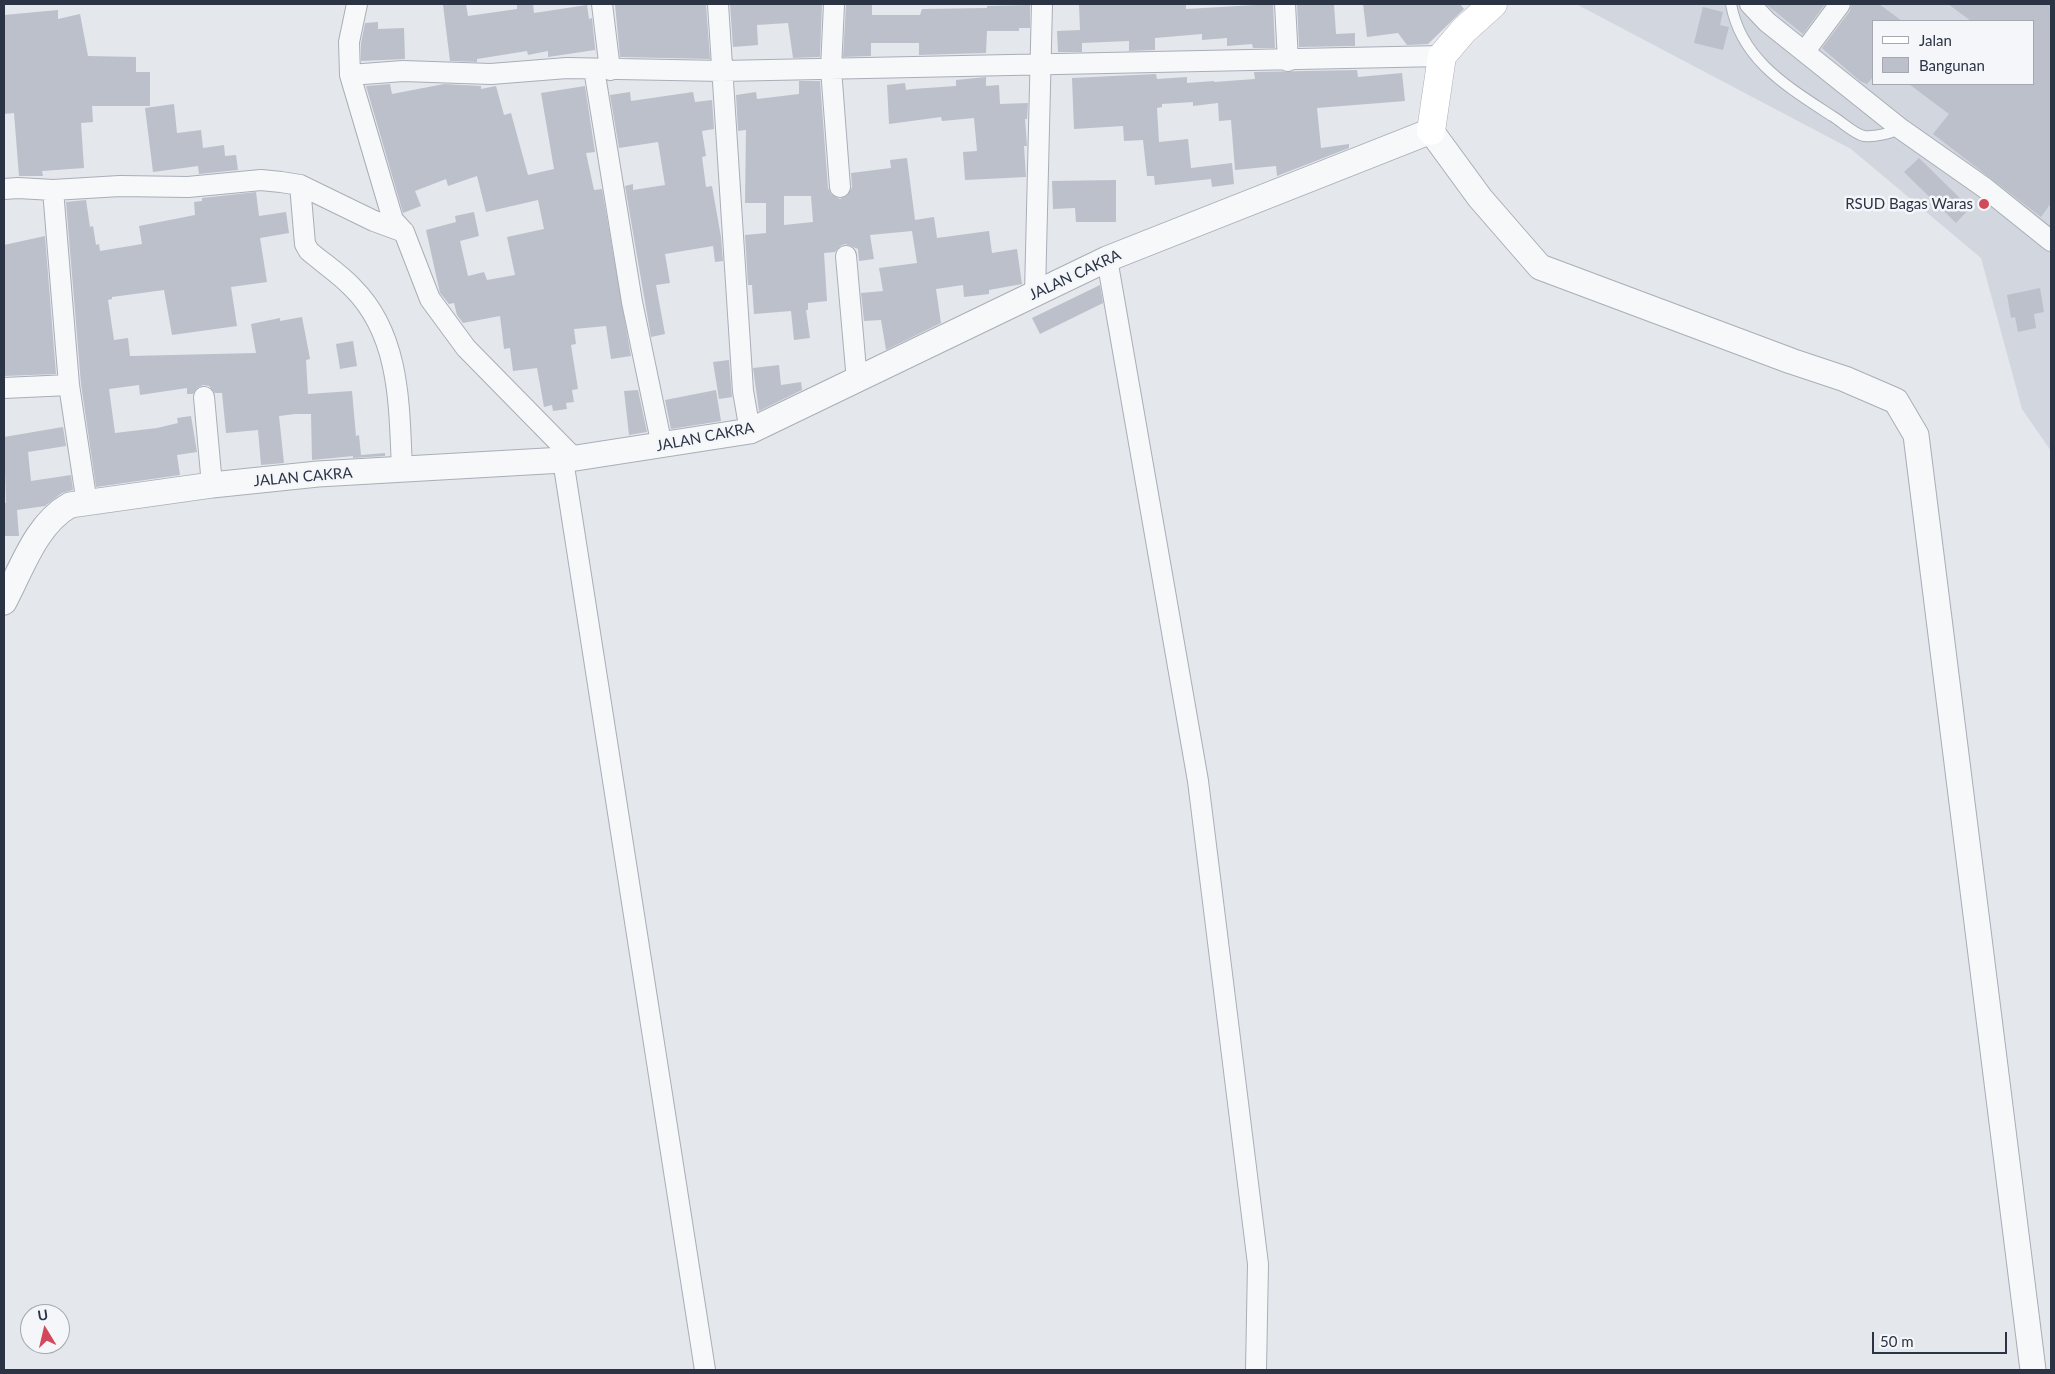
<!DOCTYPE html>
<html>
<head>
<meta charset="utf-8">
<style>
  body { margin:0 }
  #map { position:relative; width:2055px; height:1374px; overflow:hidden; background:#e4e7ec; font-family:Lato,sans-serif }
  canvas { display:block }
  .frame { position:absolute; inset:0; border:5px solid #2b3445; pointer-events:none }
  .legend { position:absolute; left:1872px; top:20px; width:162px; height:65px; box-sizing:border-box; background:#f4f6f9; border:1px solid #a4a8b1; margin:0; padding:6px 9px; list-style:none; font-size:15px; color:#2b3445 }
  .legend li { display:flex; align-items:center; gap:10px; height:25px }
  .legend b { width:25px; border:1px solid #a4a8b1 }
  .north { position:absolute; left:20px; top:1304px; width:50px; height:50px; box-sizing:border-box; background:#f4f6f9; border:1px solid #a4a8b1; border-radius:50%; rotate:351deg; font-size:14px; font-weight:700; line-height:20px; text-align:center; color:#2b3445 }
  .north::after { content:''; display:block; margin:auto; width:18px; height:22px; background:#d1495b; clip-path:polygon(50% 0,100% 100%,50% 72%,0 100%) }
  .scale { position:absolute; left:1872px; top:1332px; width:135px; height:22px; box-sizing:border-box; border:2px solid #2b3445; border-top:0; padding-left:6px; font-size:15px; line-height:18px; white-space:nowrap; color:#2b3445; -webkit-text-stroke:4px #f4f6f9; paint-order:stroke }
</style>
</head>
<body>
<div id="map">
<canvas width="2055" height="1374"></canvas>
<div class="frame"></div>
<ul class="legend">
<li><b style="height:6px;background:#fff"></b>Jalan</li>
<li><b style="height:14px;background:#bbc0ca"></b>Bangunan</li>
</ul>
<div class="north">U</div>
<div class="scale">50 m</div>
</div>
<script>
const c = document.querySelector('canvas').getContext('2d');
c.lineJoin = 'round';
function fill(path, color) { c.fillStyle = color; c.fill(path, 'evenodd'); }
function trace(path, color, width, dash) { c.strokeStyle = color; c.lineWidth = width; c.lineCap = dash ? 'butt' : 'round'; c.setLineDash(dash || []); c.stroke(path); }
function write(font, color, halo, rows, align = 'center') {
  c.font = font + ' Lato,sans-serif'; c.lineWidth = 5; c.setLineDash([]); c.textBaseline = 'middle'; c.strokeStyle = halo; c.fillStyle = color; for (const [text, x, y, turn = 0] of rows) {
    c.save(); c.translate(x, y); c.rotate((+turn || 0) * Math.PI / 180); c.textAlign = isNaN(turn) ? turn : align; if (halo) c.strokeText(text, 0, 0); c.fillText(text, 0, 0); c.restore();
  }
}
fill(new Path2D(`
  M 1576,4 L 2051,4 L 2051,451 L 2022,409 L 1981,258 L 1851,149 ZM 1874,21 L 2034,21 L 2034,84 L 1874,84 Z`), '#d2d6de');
fill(new Path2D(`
  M 466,4 L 468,16 L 517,9 L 517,4 L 533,4 L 534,13 L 587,5 L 589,19 L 592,18 L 596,57 L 595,50 L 548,57 L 548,51 L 528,55 L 527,51 L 477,59 L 477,62 L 450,61 L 443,5 Z
  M 615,4 L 706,4 L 710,59 L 620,57 Z
  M 730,4 L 822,4 L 820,57 L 793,58 L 788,23 L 757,25 L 758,45 L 733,47 Z
  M 846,4 L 872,4 L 872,15 L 920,15 L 922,9 L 987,8 L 987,6 L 1030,5 L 1030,28 L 1019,28 L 1019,31 L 987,31 L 986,53 L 919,55 L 919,43 L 871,43 L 871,56 L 843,57 Z
  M 1079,4 L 1186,4 L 1186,9 L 1273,4 L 1275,48 L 1253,48 L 1252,44 L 1227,46 L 1227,38 L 1202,40 L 1202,34 L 1155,38 L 1155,50 L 1129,51 L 1129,41 L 1082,43 L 1082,52 L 1058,52 L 1057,31 L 1080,30 Z
  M 1297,4 L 1334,4 L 1336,34 L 1355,33 L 1355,46 L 1299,47 Z
  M 1363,4 L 1460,4 L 1464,9 L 1428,44 L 1407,45 L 1398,33 L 1367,37 Z
  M 1766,4 L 1825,4 L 1803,34 Z
  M 1852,4 L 1879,4 L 1902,21 L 1874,21 L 1874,76 L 1867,84 L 1860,81 L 1822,48 L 1850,11 Z
  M 1948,4 L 2051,4 L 2051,203 L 2041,217 L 1933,134 L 1949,114 L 1909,84 L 2034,84 L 2034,21 L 1971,21 Z
  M 1703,7 L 1723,12 L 1720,25 L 1729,27 L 1723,50 L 1694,43 Z
  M 58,10 L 58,19 L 80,14 L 88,56 L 136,57 L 136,72 L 150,72 L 150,106 L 92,106 L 93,122 L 81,123 L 84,168 L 42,171 L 43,176 L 19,176 L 14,113 L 4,114 L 4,15 Z
  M 378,22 L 378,29 L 404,28 L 405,59 L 361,61 L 361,43 L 365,23 Z
  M 1357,70 L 1358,77 L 1402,73 L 1405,101 L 1317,108 L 1321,148 L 1349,144 L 1349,148 L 1277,176 L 1276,166 L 1235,170 L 1231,120 L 1219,121 L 1218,103 L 1193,106 L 1193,102 L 1162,104 L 1162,107 L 1157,108 L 1159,142 L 1188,139 L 1191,168 L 1232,163 L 1234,184 L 1212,187 L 1211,179 L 1155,185 L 1154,176 L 1147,176 L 1143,140 L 1124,141 L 1123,126 L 1074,129 L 1072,78 L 1156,74 L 1157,79 L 1187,77 L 1187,83 L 1214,81 L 1214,82 L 1255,79 L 1254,72 Z
  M 986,77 L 986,86 L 999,85 L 1000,104 L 1028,103 L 1027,119 L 1025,119 L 1027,146 L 1024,146 L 1026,177 L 965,180 L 963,152 L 977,151 L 974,118 L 942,121 L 941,117 L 889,124 L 887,85 L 905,83 L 906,90 L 912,89 L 956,86 L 956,80 Z
  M 799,81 L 820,81 L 828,188 L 831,194 L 840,199 L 847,196 L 852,187 L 851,173 L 891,168 L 890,160 L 907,158 L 915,220 L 934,217 L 937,238 L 989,231 L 992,253 L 1017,249 L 1022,284 L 989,290 L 989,294 L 964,297 L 963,285 L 936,289 L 941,323 L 886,350 L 881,320 L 864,321 L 861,293 L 883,291 L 879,268 L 917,263 L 912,231 L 870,235 L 874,259 L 859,261 L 858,249 L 845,244 L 840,246 L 835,252 L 824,253 L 827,301 L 808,303 L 808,310 L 806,310 L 810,338 L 794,340 L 791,311 L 754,314 L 752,285 L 748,285 L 745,235 L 766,233 L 766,203 L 745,203 L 746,130 L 738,131 L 736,95 L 756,92 L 757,99 L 799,94 ZM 784,196 L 811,196 L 813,222 L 784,225 Z
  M 390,84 L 392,94 L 444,84 L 481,86 L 481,89 L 496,86 L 504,115 L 511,113 L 528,175 L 554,169 L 541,93 L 585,86 L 595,152 L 586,153 L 594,190 L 602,189 L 631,356 L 611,359 L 606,326 L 574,329 L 576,344 L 571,345 L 578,389 L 572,390 L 574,402 L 566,403 L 567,409 L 553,411 L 552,405 L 544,407 L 537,368 L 513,371 L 510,348 L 504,349 L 500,316 L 463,323 L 457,315 L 454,303 L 449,304 L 440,293 L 426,230 L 456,222 L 455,216 L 474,212 L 479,236 L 460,241 L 468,276 L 484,272 L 487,280 L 515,275 L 507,237 L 544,229 L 538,200 L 486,212 L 477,176 L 448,186 L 446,179 L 415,191 L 421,206 L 403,213 L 366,86 Z
  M 630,92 L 631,101 L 693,92 L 695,102 L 712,100 L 714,129 L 702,131 L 706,156 L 702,157 L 706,187 L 712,186 L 721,237 L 723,261 L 715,262 L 713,246 L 665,254 L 670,283 L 656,285 L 665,334 L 651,337 L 625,186 L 633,184 L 633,190 L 665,185 L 658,142 L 619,148 L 610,95 Z
  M 174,104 L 177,133 L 201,130 L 203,148 L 224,145 L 225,156 L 236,155 L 238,170 L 199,174 L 198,166 L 153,172 L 145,108 Z
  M 1919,158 L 1970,208 L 1956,223 L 1904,172 Z
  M 1116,180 L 1116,222 L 1076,222 L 1075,208 L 1053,209 L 1052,181 Z
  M 256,192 L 259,216 L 286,212 L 289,233 L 260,238 L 267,282 L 231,287 L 237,326 L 172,335 L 164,290 L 112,297 L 112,299 L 108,300 L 114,340 L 128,338 L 130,356 L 256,353 L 251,324 L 280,318 L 280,321 L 302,317 L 310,359 L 306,360 L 308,394 L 352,391 L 356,436 L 359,435 L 361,455 L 385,453 L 385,456 L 353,458 L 353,456 L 312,460 L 311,414 L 295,414 L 279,416 L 284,463 L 261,465 L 258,430 L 226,433 L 222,393 L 215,393 L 209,386 L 203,385 L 197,388 L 193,394 L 187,394 L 187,388 L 140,395 L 139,385 L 109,389 L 115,433 L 157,428 L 178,423 L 177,418 L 191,416 L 197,452 L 177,455 L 180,475 L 96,487 L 81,384 L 66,202 L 86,200 L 90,227 L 93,226 L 96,245 L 99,244 L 100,251 L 142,244 L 139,226 L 195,215 L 194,202 L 202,201 L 202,198 Z
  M 45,236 L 56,374 L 4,376 L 4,245 Z
  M 1100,285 L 1103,303 L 1040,334 L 1032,318 Z
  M 2040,288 L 2044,312 L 2034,314 L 2036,328 L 2018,332 L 2015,317 L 2011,318 L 2007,295 Z
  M 353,341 L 357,366 L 340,369 L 336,344 Z
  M 729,360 L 732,397 L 719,399 L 713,362 Z
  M 779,365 L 781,385 L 801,382 L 802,390 L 759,411 L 753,368 Z
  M 638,390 L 647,432 L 629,435 L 624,391 Z
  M 716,390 L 721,421 L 671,429 L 665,400 Z
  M 63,427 L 66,446 L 28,452 L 31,481 L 71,475 L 73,490 L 62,493 L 45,506 L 17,510 L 19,536 L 4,536 L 4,503 L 6,503 L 4,437 Z`), '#bbc0ca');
const service = new Path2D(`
  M 1731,4 C 1741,60 1788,87 1832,116 C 1841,121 1854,134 1864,136 C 1877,137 1889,133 1901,129`);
const minor = new Path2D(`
  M 602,4 L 610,70
  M 718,4 L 743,391 L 750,431
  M 834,4 L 831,69 L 840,187
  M 1285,4 L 1288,61
  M 1750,4 L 1767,22 L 1901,129 L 1985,188 L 2051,241
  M 1805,51 L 1840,4
  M 594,69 L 632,302 L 662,446
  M 350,75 L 349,42 L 357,4
  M 300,185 L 305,244 L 309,251 C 323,263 340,274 353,288 C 401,336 399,407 402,469
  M 4,189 L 18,188 L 53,190 L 120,186 L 188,187 L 261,180 L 281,182 L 300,185 L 374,221 L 404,232
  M 53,190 L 69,385 L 87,504
  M 846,256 L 857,381
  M 1107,259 L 1198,781 L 1258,1264 L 1256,1370
  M 1035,293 L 1042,4
  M 4,388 L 69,385
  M 204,397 L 212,485
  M 575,459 L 466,348 L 430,299 L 404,232 L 393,220 L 350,75 L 403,71 L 491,74 L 567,68 L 722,71 L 1442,56
  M 563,460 L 705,1370`);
const tertiary = new Path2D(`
  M 4,602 C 22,568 36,524 70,505 L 212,485 L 318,474 L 563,460 L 750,431 L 1107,259 L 1431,131 L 1480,198 L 1540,267 L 1791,361 L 1845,379 L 1896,401 L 1916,435 L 2033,1370`);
const secondary = new Path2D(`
  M 1431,131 L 1442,56 L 1464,30 L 1493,4`);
trace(service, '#a9aeb7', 12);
trace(minor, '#a9aeb7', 22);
trace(tertiary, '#a9aeb7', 27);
trace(secondary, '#a9aeb7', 29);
trace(service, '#f7f8fa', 10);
trace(minor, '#f7f8fa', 20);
trace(tertiary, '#f7f8fa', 25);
trace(secondary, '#fff', 28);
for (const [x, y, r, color] of [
  [1984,204,6,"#d1495b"]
]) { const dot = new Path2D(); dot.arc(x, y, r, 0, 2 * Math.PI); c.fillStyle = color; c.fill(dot); trace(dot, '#f4f6f9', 2); }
write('15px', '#2b3445', '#f4f6f9', [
  ["RSUD Bagas Waras",1973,204]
], 'right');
write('15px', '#2b3445', '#f4f6f9', [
  ["JALAN CAKRA",1075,275,-25],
  ["JALAN CAKRA",705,437,-11],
  ["JALAN CAKRA",303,477,-5]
]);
</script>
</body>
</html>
